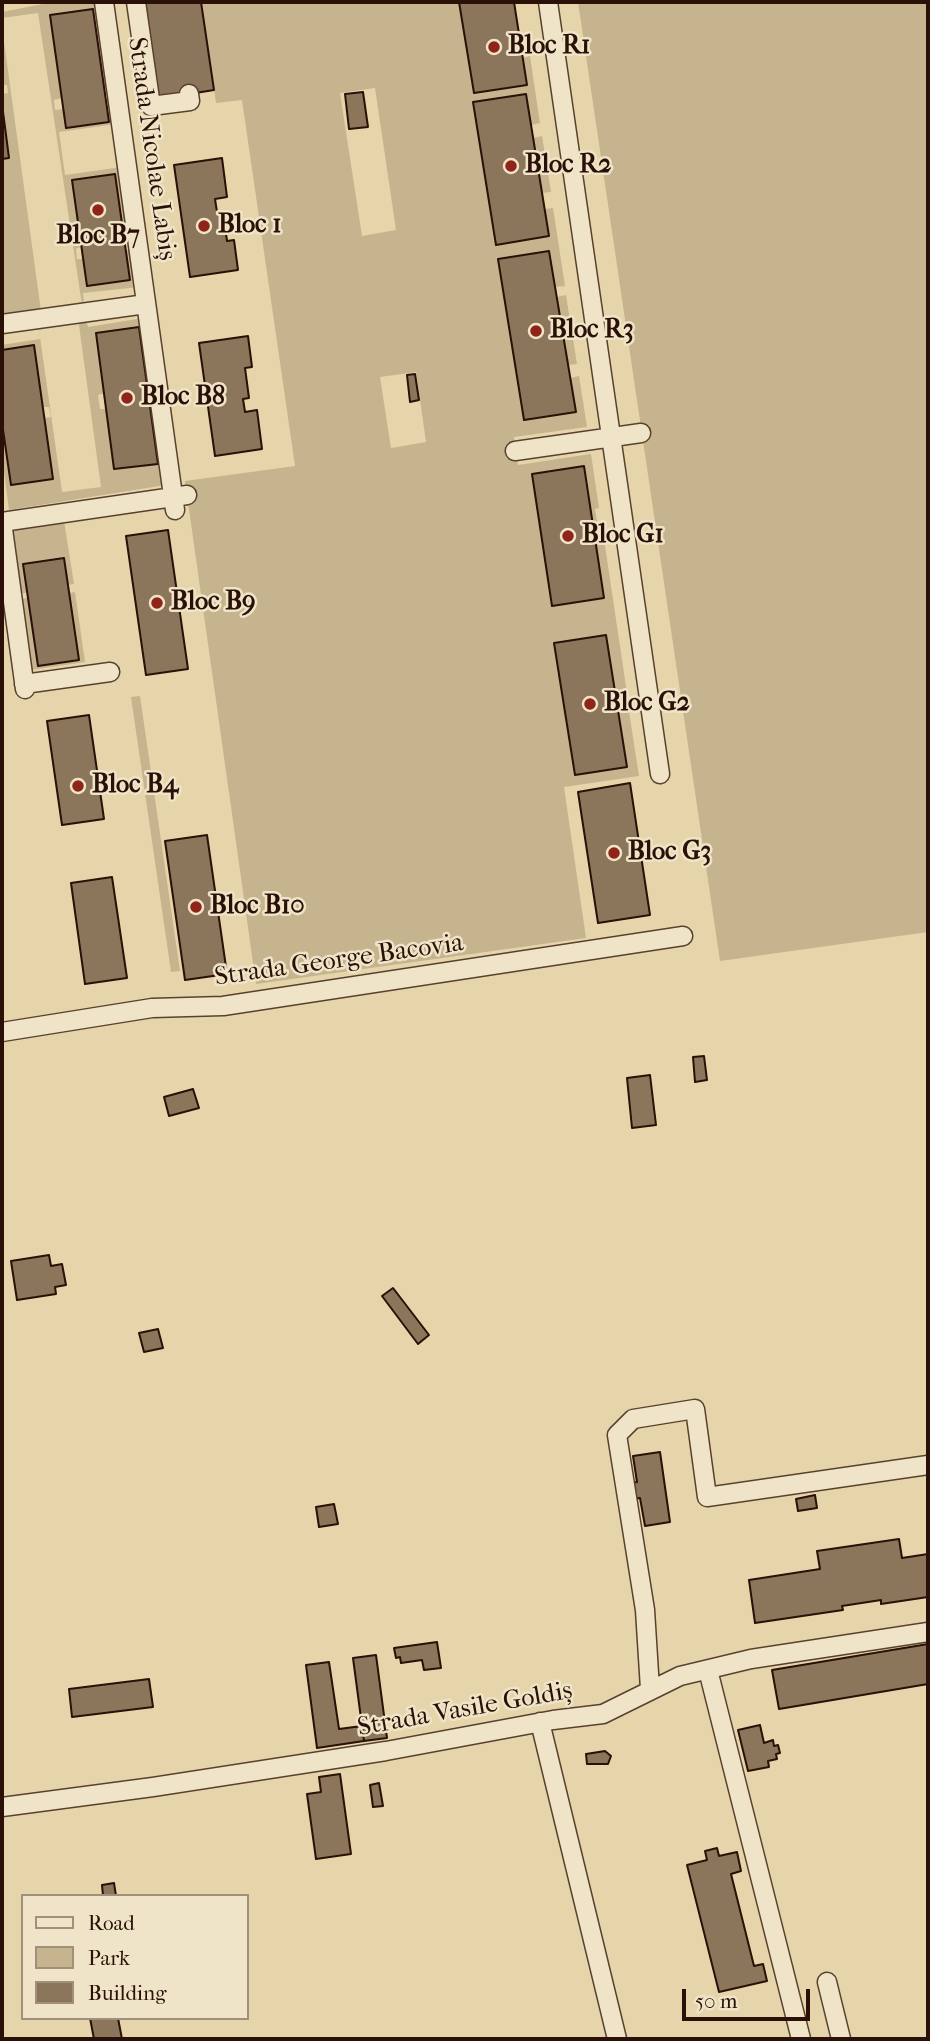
<!DOCTYPE html>
<html>
<head>
<meta charset="utf-8">
<style>
  body { margin:0 }
  #map { position:relative; width:930px; height:2041px; overflow:hidden; background:#e6d5aa; font-family:"IM FELL French Canon",serif }
  canvas { display:block }
  .frame { position:absolute; inset:0; border:4px solid #2a1006; pointer-events:none }
  .legend { position:absolute; left:21px; top:1894px; width:228px; height:126px; box-sizing:border-box; background:#efe4c8; border:2px solid #a08f7a; margin:0; padding:9px 12px; list-style:none; font-size:21px; color:#2a1006 }
  .legend li { display:flex; align-items:center; gap:14px; height:35px }
  .legend b { width:35px; border:2px solid #a08f7a }
  .scale { position:absolute; left:682px; top:1989px; width:128px; height:32px; box-sizing:border-box; border:4px solid #2a1006; border-top:0; padding-left:9px; font-size:21px; line-height:24px; white-space:nowrap; color:#2a1006; -webkit-text-stroke:5px #efe4c8; paint-order:stroke }
</style>
</head>
<body>
<div id="map">
<canvas width="930" height="2041"></canvas>
<div class="frame"></div>
<ul class="legend">
<li><b style="height:9px;background:#efe4c8"></b>Road</li>
<li><b style="height:19px;background:#c6b48e"></b>Park</li>
<li><b style="height:19px;background:#8c765b"></b>Building</li>
</ul>
<div class="scale">50 m</div>
</div>
<script>
const c = document.querySelector('canvas').getContext('2d');
c.lineJoin = 'round';
function fill(path, color) { c.fillStyle = color; c.fill(path, 'evenodd'); }
function trace(path, color, width, dash) { c.strokeStyle = color; c.lineWidth = width; c.lineCap = dash ? 'butt' : 'round'; c.setLineDash(dash || []); c.stroke(path); }
function write(font, color, halo, rows, align = 'center') {
  c.font = font + ' "IM FELL French Canon",serif'; c.lineWidth = 5; c.setLineDash([]); c.textBaseline = 'middle'; c.strokeStyle = halo; c.fillStyle = color; for (const [text, x, y, turn = 0] of rows) {
    c.save(); c.translate(x, y); c.rotate((+turn || 0) * Math.PI / 180); c.textAlign = isNaN(turn) ? turn : align; if (halo) c.strokeText(text, 0, 0); c.fillText(text, 0, 0); c.restore();
  }
}
fill(new Path2D(`
  M 53,2 L 98,2 L 111,91 L 105,91 L 93,9 L 51,15 L 62,98 L 54,100 L 55,110 L 63,109 L 66,128 L 109,122 L 106,101 L 112,100 L 116,124 L 59,132 L 65,175 L 122,167 L 132,240 L 125,241 L 115,174 L 72,180 L 82,246 L 76,249 L 77,259 L 83,259 L 87,286 L 130,280 L 126,250 L 133,249 L 139,287 L 83,293 L 84,305 L 82,305 L 38,13 L 2,18 L 2,12 Z
  M 201,2 L 459,2 L 474,93 L 527,85 L 523,58 L 530,56 L 540,123 L 531,125 L 526,94 L 474,102 L 496,244 L 549,236 L 545,209 L 553,208 L 565,286 L 555,287 L 549,251 L 498,260 L 524,420 L 575,412 L 570,378 L 579,376 L 587,427 L 514,437 L 518,465 L 591,454 L 599,508 L 595,509 L 598,527 L 593,528 L 532,475 L 552,606 L 604,598 L 595,540 L 604,539 L 627,693 L 616,695 L 606,635 L 554,643 L 575,774 L 626,766 L 617,707 L 628,705 L 639,776 L 564,787 L 586,938 L 256,984 L 185,481 L 295,466 L 242,100 L 216,103 ZM 375,88 L 396,230 L 362,236 L 340,93 ZM 416,372 L 426,442 L 391,448 L 380,377 Z
  M 578,2 L 928,2 L 928,932 L 720,961 Z
  M 2,27 L 41,311 L 2,316 L 2,159 L 9,157 L 2,94 L 8,93 L 7,85 L 2,85 Z
  M 542,136 L 551,192 L 542,193 L 533,138 Z
  M 566,295 L 577,364 L 568,365 L 557,297 Z
  M 78,318 L 86,319 L 88,327 L 143,318 L 153,388 L 147,388 L 139,327 L 105,393 L 98,395 L 100,409 L 107,409 L 115,469 L 157,464 L 149,400 L 154,399 L 166,485 L 9,510 L 2,457 L 2,423 L 11,485 L 53,479 L 44,418 L 51,417 L 49,407 L 43,407 L 34,346 L 2,350 L 2,345 L 40,339 L 38,323 L 62,492 L 101,487 Z
  M 64,521 L 74,584 L 68,585 L 64,558 L 24,564 L 27,593 L 21,593 L 12,529 Z
  M 75,592 L 85,662 L 31,670 L 21,599 L 28,598 L 38,666 L 79,660 L 69,593 Z
  M 140,696 L 180,971 L 171,972 L 131,697 Z`), '#c6b48e');
const building = new Path2D(`
  M 144,2 L 201,2 L 214,90 L 158,99 Z
  M 459,2 L 514,2 L 527,85 L 474,93 Z
  M 93,9 L 109,122 L 66,128 L 50,15 Z
  M 363,92 L 368,127 L 349,129 L 345,94 Z
  M 526,94 L 549,236 L 496,245 L 473,102 Z
  M 2,104 L 9,158 L 2,159 Z
  M 222,158 L 227,197 L 215,199 L 217,212 L 223,211 L 227,241 L 234,240 L 238,270 L 190,277 L 174,165 Z
  M 115,174 L 130,280 L 87,286 L 72,180 Z
  M 549,251 L 576,412 L 524,420 L 498,259 Z
  M 139,327 L 158,464 L 114,469 L 96,333 Z
  M 248,336 L 252,367 L 245,368 L 249,398 L 243,399 L 245,412 L 257,410 L 262,449 L 215,456 L 199,343 Z
  M 34,345 L 53,479 L 11,485 L 2,423 L 2,350 Z
  M 415,374 L 419,400 L 410,402 L 407,375 Z
  M 584,466 L 604,598 L 552,606 L 532,474 Z
  M 168,530 L 188,669 L 146,675 L 126,536 Z
  M 64,558 L 79,660 L 38,666 L 23,564 Z
  M 606,635 L 627,767 L 575,775 L 554,643 Z
  M 89,715 L 104,819 L 62,825 L 47,721 Z
  M 630,783 L 650,915 L 598,923 L 578,792 Z
  M 207,835 L 227,974 L 185,980 L 165,841 Z
  M 112,877 L 127,978 L 85,984 L 71,883 Z
  M 704,1056 L 707,1080 L 695,1082 L 693,1057 Z
  M 650,1075 L 656,1125 L 632,1128 L 627,1078 Z
  M 193,1089 L 199,1108 L 169,1116 L 164,1097 Z
  M 49,1255 L 51,1266 L 62,1264 L 66,1285 L 55,1287 L 56,1294 L 17,1300 L 11,1261 Z
  M 393,1288 L 429,1335 L 418,1344 L 382,1296 Z
  M 158,1329 L 163,1348 L 144,1352 L 139,1333 Z
  M 660,1452 L 670,1522 L 645,1526 L 640,1498 L 631,1499 L 628,1483 L 637,1482 L 633,1456 Z
  M 815,1495 L 817,1508 L 798,1511 L 796,1499 Z
  M 334,1504 L 338,1524 L 319,1527 L 316,1507 Z
  M 899,1539 L 902,1558 L 928,1554 L 928,1597 L 881,1604 L 881,1600 L 842,1606 L 843,1610 L 755,1623 L 749,1580 L 820,1569 L 817,1551 Z
  M 437,1642 L 441,1668 L 424,1670 L 422,1660 L 401,1663 L 400,1657 L 396,1658 L 394,1648 Z
  M 928,1644 L 928,1684 L 779,1709 L 772,1670 Z
  M 376,1655 L 387,1738 L 364,1741 L 353,1658 Z
  M 329,1662 L 339,1729 L 362,1726 L 364,1741 L 317,1748 L 306,1665 Z
  M 149,1679 L 153,1707 L 72,1717 L 69,1689 Z
  M 760,1725 L 764,1743 L 773,1740 L 774,1746 L 778,1745 L 780,1753 L 776,1754 L 777,1759 L 768,1761 L 769,1767 L 748,1771 L 738,1730 Z
  M 605,1751 L 611,1756 L 608,1764 L 587,1764 L 586,1754 Z
  M 340,1774 L 351,1854 L 316,1859 L 307,1794 L 321,1792 L 319,1777 Z
  M 379,1783 L 383,1806 L 373,1807 L 370,1785 Z
  M 717,1848 L 719,1856 L 737,1852 L 741,1871 L 731,1874 L 754,1966 L 763,1964 L 767,1981 L 719,1992 L 687,1865 L 707,1860 L 705,1851 Z
  M 114,1883 L 116,1896 L 103,1896 L 102,1885 Z
  M 90,2018 L 118,2018 L 122,2039 L 94,2039 Z`);
fill(building, '#8c765b');
trace(building, '#2a1006', 2);
const minor = new Path2D(`
  M 104,2 L 175,510
  M 136,2 L 151,106 L 190,101 L 189,94
  M 548,2 L 660,774
  M 2,324 L 146,304
  M 515,451 L 641,433
  M 2,522 L 187,495
  M 2,522 L 25,689
  M 24,684 L 110,672
  M 2,1032 L 152,1008 L 223,1006 L 683,936
  M 708,1670 L 801,2039
  M 650,1689 L 645,1610 L 617,1435 L 633,1419 L 695,1409 L 707,1497 L 928,1465
  M 540,1722 L 617,2039
  M 2,1807 L 153,1787 L 386,1751 L 553,1720 L 603,1714 L 680,1676 L 751,1659 L 928,1632
  M 827,1982 L 841,2039`);
trace(minor, '#59412f', 21);
trace(minor, '#efe4c8', 18);
for (const [x, y, r, color] of [
  [494,47,7,"#8f2418"],
  [511,166,7,"#8f2418"],
  [98,210,7,"#8f2418"],
  [204,226,7,"#8f2418"],
  [536,331,7,"#8f2418"],
  [127,398,7,"#8f2418"],
  [568,536,7,"#8f2418"],
  [157,603,7,"#8f2418"],
  [590,704,7,"#8f2418"],
  [78,786,7,"#8f2418"],
  [614,853,7,"#8f2418"],
  [196,907,7,"#8f2418"]
]) { const dot = new Path2D(); dot.arc(x, y, r, 0, 2 * Math.PI); c.fillStyle = color; c.fill(dot); trace(dot, '#efe4c8', 2.5); }
write('bold 26px', '#2a1006', '#efe4c8', [
  ["Bloc R1",508,47],
  ["Bloc R2",525,166],
  ["Bloc 1",218,226],
  ["Bloc B7",98,237,"center"],
  ["Bloc R3",550,331],
  ["Bloc B8",141,398],
  ["Bloc G1",582,536],
  ["Bloc B9",171,603],
  ["Bloc G2",604,704],
  ["Bloc B4",92,786],
  ["Bloc G3",628,853],
  ["Bloc B10",210,907]
], 'left');
write('26px', '#2a1006', '#efe4c8', [
  ["Strada Nicolae Labiș",151,149,82],
  ["Strada George Bacovia",339,961,-8],
  ["Strada Vasile Goldiș",465,1710,-10]
]);
</script>
</body>
</html>
